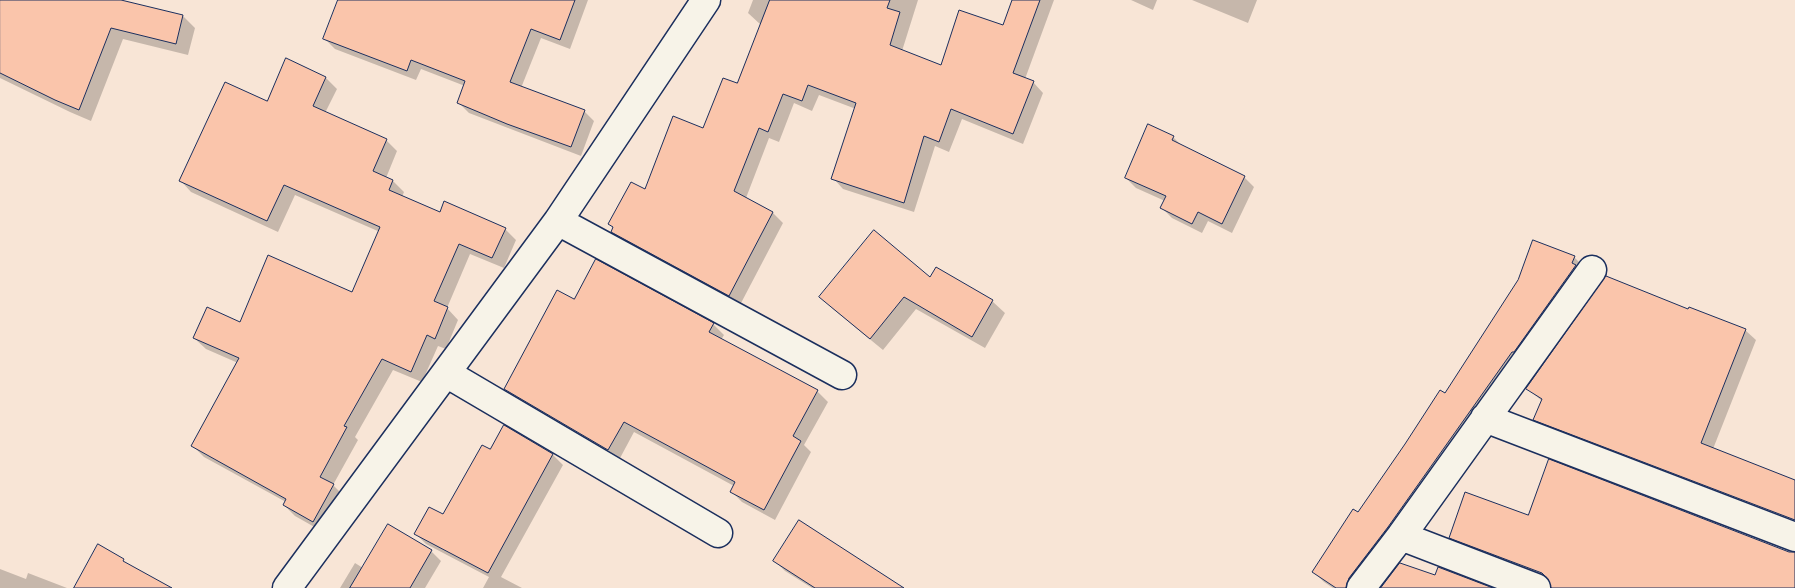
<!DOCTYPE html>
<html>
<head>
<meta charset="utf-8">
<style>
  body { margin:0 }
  canvas { display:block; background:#f8e5d6 }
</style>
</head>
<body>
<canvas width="1795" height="588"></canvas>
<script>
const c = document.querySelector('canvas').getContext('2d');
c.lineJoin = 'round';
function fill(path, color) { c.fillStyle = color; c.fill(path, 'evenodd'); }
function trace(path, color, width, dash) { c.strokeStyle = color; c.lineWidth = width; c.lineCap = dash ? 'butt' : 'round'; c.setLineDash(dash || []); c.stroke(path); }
fill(new Path2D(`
  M 6,0 L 112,0 L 183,16 L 195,28 L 188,55 L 123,39 L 91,121 L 70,112 L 0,78 L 0,11 Z
  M 340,0 L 588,0 L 570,49 L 541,38 L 521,88 L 584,111 L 594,121 L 581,156 L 469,113 L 459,103 L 465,86 L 421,69 L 416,80 L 335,49 L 325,39 Z
  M 753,0 L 918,0 L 902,51 L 941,67 L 1003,27 L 1013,0 L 1054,0 L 1025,79 L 1033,82 L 1043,93 L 1023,144 L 962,119 L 949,152 L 935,146 L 914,212 L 843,189 L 833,178 L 856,109 L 819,95 L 812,111 L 794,103 L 779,142 L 769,138 L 746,198 L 773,213 L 783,223 L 740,305 L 623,242 L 612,232 L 614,228 L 609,224 L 645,191 L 703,130 L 737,85 L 761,25 L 748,13 Z
  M 1131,0 L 1157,0 L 1153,10 Z
  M 1192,0 L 1257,0 L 1248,23 Z
  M 326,78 L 337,89 L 325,113 L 386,140 L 397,151 L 386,178 L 393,181 L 404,192 L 402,197 L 440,213 L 505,229 L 516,240 L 504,268 L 470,254 L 447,308 L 458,320 L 446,349 L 438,346 L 422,382 L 393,370 L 355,437 L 358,440 L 333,485 L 344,496 L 325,533 L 295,516 L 284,505 L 286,502 L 204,457 L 193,446 L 238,363 L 206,349 L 194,338 L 241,323 L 353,294 L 380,232 L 295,195 L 278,232 L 191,192 L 180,180 L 267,103 Z
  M 1173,137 L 1183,147 L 1244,177 L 1254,187 L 1232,233 L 1208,221 L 1202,233 L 1172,218 L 1162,208 L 1165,201 L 1136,188 L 1126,178 Z
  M 1574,257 L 1584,267 L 1359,588 L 1333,588 L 1324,582 L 1314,572 L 1445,395 Z
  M 596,261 L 713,324 L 724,335 L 721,340 L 817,391 L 828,402 L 804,445 L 811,452 L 775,520 L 742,502 L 731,491 L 734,486 L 634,432 L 619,460 L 516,399 L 505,389 L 575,301 Z
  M 931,279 L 992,301 L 1005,313 L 985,348 L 916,309 L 883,350 L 833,309 L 821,297 Z
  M 1689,310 L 1745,330 L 1756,340 L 1713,449 L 1795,484 L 1795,526 L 1545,430 L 1535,420 L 1542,401 L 1528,389 Z
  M 504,427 L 553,455 L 563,465 L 501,577 L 522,588 L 483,588 L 489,577 L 426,544 L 416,534 L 444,516 L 491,451 Z
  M 1529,516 L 1795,553 L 1795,588 L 1552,588 L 1552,583 L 1460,547 L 1450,537 Z
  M 431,551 L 441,561 L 425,588 L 340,588 L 355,563 L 363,568 Z
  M 775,561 L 878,588 L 812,588 L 785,571 Z
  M 0,569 L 26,579 L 28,573 L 67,588 L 0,588 Z`), '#0003');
const building = new Path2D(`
  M 0,0 L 121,0 L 183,15 L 176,44 L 111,28 L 79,110 L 55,100 L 0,73 Z
  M 338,0 L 575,0 L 560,40 L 531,29 L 510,82 L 585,110 L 571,147 L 507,124 L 457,103 L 465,81 L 411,60 L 407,71 L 323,39 Z
  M 770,0 L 890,0 L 887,8 L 900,12 L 890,45 L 941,65 L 959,10 L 1003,25 L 1012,0 L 1040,0 L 1013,73 L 1034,81 L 1013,134 L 951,109 L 939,142 L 924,136 L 904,203 L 831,179 L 856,103 L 808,85 L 802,101 L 783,94 L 768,132 L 759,128 L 734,191 L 773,212 L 729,296 L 611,232 L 613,227 L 608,224 L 631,182 L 645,189 L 673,116 L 703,128 L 723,78 L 737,83 Z
  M 286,58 L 326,77 L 313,106 L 387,139 L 373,171 L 393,180 L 389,190 L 440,212 L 444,201 L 506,228 L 492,258 L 459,244 L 434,301 L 448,307 L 435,339 L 427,335 L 411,372 L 382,359 L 344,426 L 347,427 L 320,477 L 334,484 L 313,522 L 283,505 L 286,499 L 191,446 L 239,358 L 193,338 L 207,307 L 240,322 L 268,255 L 352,292 L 380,227 L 284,185 L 267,221 L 179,181 L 225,82 L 267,101 Z
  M 1148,124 L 1174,136 L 1172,140 L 1245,176 L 1222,224 L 1198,212 L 1192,224 L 1160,208 L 1166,196 L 1125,178 Z
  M 874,230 L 930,277 L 936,267 L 993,300 L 972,337 L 904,297 L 870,339 L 819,297 Z
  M 1533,240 L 1575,256 L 1572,263 L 1576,265 L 1514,352 L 1512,352 L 1388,527 L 1349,578 L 1346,588 L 1336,588 L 1312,572 L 1353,509 L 1358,512 L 1405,444 L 1440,390 L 1445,393 L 1518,280 Z
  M 596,259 L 714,323 L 709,332 L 818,390 L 793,436 L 801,441 L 764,510 L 730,492 L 735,482 L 624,422 L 608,450 L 504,389 L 557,290 L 574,299 Z
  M 1606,276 L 1688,309 L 1689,307 L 1746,329 L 1701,443 L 1795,480 L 1795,520 L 1533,420 L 1542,399 L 1526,389 Z
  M 504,425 L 553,454 L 488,573 L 414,534 L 429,507 L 443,514 L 482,445 L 490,449 Z
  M 1549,459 L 1789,552 L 1795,552 L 1795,588 L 1551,588 L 1548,579 L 1542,573 L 1449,538 L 1465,492 L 1528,515 Z
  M 799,520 L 904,588 L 815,588 L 773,561 Z
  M 388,524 L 432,550 L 410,588 L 350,588 Z
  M 98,544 L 124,559 L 123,561 L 172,588 L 74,588 Z
  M 1400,563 L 1435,575 L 1438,567 L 1493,588 L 1381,588 Z`);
fill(building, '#fac5ab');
trace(building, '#1b2f5e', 1);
const minor = new Path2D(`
  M 558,221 L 842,375
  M 446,373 L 718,533
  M 1485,418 L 1795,537
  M 1401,536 L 1536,588
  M 287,588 L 558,221 L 706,0
  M 1361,588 L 1401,536 L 1592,270`);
trace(minor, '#1b2f5e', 31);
trace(minor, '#f7f3e8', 28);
</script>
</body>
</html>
